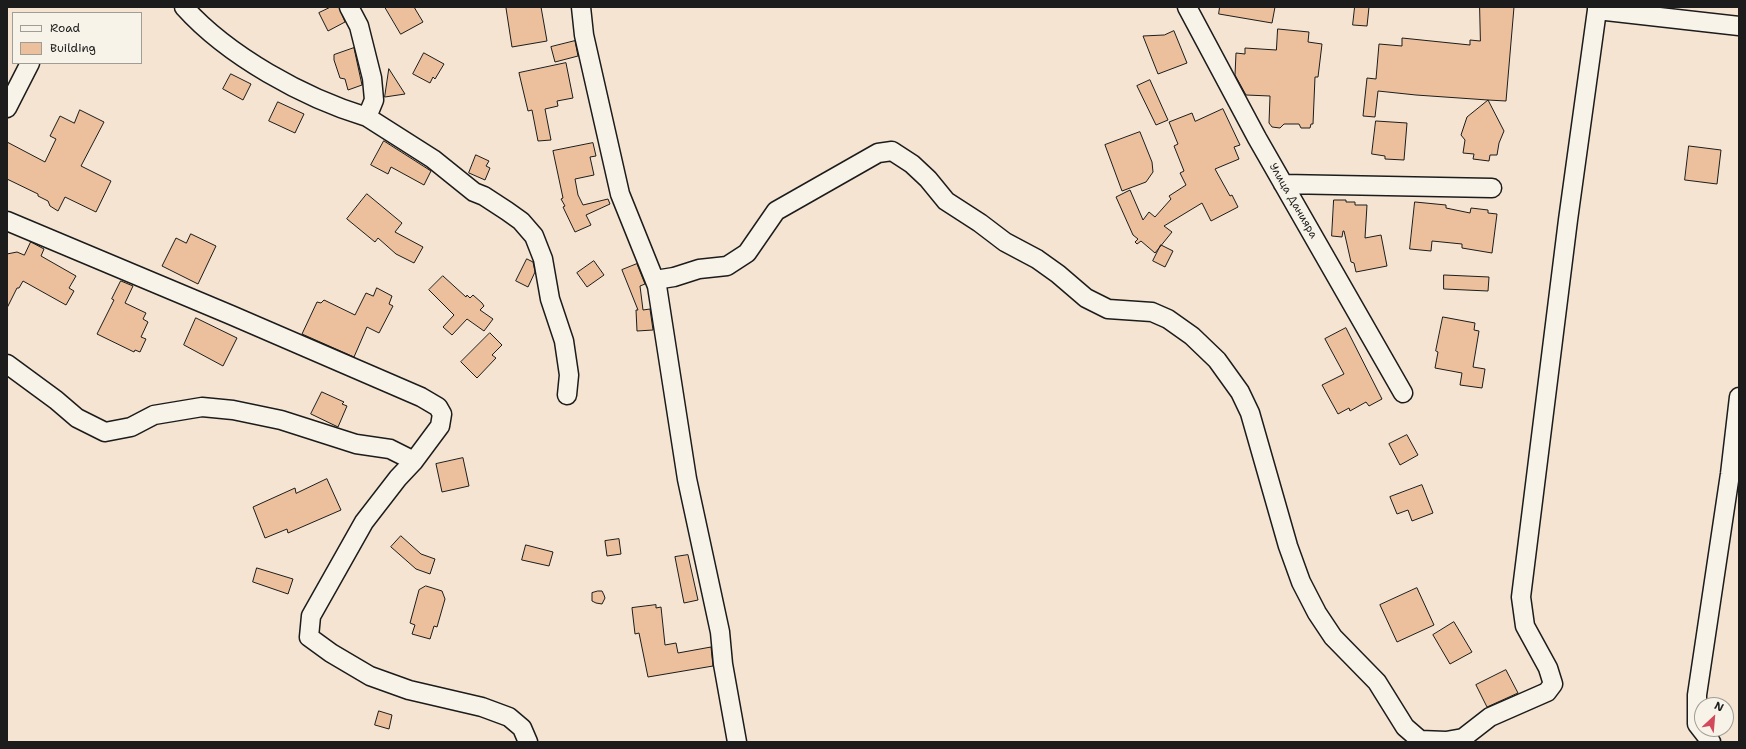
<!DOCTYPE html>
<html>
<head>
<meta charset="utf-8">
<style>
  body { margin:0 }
  #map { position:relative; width:1746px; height:749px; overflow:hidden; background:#f4e4d1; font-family:"Shantell Sans",sans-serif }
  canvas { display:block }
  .frame { position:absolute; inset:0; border:8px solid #1c1c1c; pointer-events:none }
  .legend { position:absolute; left:12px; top:12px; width:130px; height:52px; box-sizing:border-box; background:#f7f3e8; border:1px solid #9f9d96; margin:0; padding:5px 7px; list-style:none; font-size:12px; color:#1c1c1c }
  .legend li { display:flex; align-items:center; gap:8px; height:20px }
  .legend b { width:20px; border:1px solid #9f9d96 }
  .north { position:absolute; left:1694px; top:697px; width:40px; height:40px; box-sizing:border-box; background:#f7f3e8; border:1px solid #9f9d96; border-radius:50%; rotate:26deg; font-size:11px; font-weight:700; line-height:16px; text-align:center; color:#1c1c1c }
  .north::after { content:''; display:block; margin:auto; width:14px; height:18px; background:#d1495b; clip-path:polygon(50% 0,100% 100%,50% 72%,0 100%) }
</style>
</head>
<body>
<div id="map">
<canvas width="1746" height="749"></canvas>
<div class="frame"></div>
<ul class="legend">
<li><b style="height:5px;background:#f7f3e8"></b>Road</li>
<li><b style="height:11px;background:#ecc09c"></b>Building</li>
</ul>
<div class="north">N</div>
</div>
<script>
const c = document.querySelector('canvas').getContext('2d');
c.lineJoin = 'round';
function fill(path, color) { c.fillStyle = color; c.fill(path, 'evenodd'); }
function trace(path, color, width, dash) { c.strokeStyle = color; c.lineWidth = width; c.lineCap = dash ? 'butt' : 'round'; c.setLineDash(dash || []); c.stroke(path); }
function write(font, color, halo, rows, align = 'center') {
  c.font = font + ' "Shantell Sans",sans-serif'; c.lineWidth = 3; c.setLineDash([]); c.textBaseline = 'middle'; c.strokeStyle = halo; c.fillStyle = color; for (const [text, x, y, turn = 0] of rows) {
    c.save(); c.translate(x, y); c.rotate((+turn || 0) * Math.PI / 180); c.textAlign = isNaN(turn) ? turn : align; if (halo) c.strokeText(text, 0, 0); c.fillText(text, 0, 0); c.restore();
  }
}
const building = new Path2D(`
  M 331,7 L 339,7 L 345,22 L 328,31 L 319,13 Z
  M 385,7 L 414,7 L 423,22 L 401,34 Z
  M 513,7 L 541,7 L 547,41 L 512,47 L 506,8 Z
  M 1220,7 L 1275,7 L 1272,23 L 1219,14 Z
  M 1355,7 L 1369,7 L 1367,26 L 1353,25 Z
  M 1480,7 L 1514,7 L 1506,101 L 1488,100 L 1504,131 L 1499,143 L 1497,155 L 1490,155 L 1489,161 L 1473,159 L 1474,154 L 1463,153 L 1465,140 L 1461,135 L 1467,117 L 1488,100 L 1416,95 L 1378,91 L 1375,117 L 1363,116 L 1367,78 L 1376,79 L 1379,44 L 1402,46 L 1402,38 L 1470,45 L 1470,40 L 1480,41 Z
  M 1278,29 L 1309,32 L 1308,42 L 1322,44 L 1318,77 L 1315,77 L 1313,124 L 1311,124 L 1310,128 L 1301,128 L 1299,124 L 1284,124 L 1280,128 L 1272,127 L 1269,123 L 1270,96 L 1246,95 L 1235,75 L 1236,53 L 1245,54 L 1245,48 L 1276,50 Z
  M 1174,31 L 1187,63 L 1158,74 L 1143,36 L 1164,35 Z
  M 575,41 L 578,56 L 555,62 L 551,47 Z
  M 354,48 L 362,85 L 348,90 L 345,79 L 340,78 L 334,60 L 334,55 Z
  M 424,53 L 444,64 L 435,79 L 433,77 L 430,83 L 413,74 Z
  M 566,63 L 573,98 L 557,101 L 558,106 L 545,109 L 551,140 L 538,141 L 532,110 L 528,111 L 519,73 Z
  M 389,69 L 405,94 L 385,97 Z
  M 231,74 L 251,84 L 243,100 L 223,89 Z
  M 1150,80 L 1168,120 L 1156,125 L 1137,86 Z
  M 278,102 L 304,114 L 295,133 L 269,121 Z
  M 1223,109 L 1240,145 L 1234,147 L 1239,159 L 1215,169 L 1230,196 L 1232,195 L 1238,207 L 1211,221 L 1202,203 L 1164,226 L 1172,232 L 1155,253 L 1141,241 L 1137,244 L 1135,242 L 1138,239 L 1133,235 L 1116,197 L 1130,190 L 1143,220 L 1149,212 L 1155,217 L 1171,199 L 1169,196 L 1186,185 L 1180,173 L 1184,171 L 1174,146 L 1178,144 L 1169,122 L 1192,113 L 1195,121 Z
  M 80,110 L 104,122 L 81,166 L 111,181 L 96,212 L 65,197 L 58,211 L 50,206 L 48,201 L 38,196 L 38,194 L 7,179 L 7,142 L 45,162 L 56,139 L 50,136 L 60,116 L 74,123 Z
  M 1376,121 L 1407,123 L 1404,160 L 1385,159 L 1385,156 L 1372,154 Z
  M 1140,132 L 1152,162 L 1153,172 L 1146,182 L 1122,191 L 1105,145 Z
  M 384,141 L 431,171 L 424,185 L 391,167 L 388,174 L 371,165 Z
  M 593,143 L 596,156 L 590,157 L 594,175 L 575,179 L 578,195 L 583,205 L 608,199 L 610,204 L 586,215 L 591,225 L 575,232 L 563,207 L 565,206 L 561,199 L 563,198 L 553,151 Z
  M 1689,146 L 1721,150 L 1717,184 L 1685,180 Z
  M 476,155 L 489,161 L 486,166 L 490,168 L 485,180 L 469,173 Z
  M 367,194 L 402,223 L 395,232 L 423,247 L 414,263 L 396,254 L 378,238 L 375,242 L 347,219 Z
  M 1334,200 L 1346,200 L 1346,202 L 1355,202 L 1355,205 L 1367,205 L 1365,238 L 1381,235 L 1387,266 L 1356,272 L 1354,263 L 1351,262 L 1344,231 L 1343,231 L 1342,237 L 1332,236 Z
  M 1415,202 L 1446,205 L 1446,208 L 1470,213 L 1471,208 L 1488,210 L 1488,213 L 1497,214 L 1492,253 L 1462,248 L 1462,244 L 1432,241 L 1431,251 L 1410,249 Z
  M 191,234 L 216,246 L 198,284 L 162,266 L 176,238 L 186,243 Z
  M 31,242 L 44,249 L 41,256 L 76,276 L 69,288 L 74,291 L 66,305 L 23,281 L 19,288 L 17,288 L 7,308 L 7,254 L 17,252 L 24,255 Z
  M 1161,245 L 1173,251 L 1165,267 L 1153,261 Z
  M 527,259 L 533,262 L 535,272 L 528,287 L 516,281 Z
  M 594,261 L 604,275 L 587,287 L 577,273 Z
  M 637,264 L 645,284 L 640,286 L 643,310 L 650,309 L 653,330 L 637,331 L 636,310 L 638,310 L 622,270 Z
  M 1444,275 L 1489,277 L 1488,291 L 1444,289 Z
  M 443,276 L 466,297 L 467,295 L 470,298 L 473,295 L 482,303 L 484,306 L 480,310 L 493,319 L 484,331 L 467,319 L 452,335 L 443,327 L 454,315 L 429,290 Z
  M 121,281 L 133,286 L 125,303 L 146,313 L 143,319 L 148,322 L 141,337 L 146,339 L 140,352 L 135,350 L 134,352 L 97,334 L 114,300 L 112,299 Z
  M 377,288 L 392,296 L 389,304 L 393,306 L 379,333 L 367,327 L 354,357 L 302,334 L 317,302 L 321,303 L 324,300 L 355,315 L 366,293 L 373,296 Z
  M 1443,317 L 1475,323 L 1474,330 L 1479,331 L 1473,367 L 1485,369 L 1482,388 L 1460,385 L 1462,373 L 1435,368 L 1438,352 L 1436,351 Z
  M 196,318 L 237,338 L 223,366 L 184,345 Z
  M 1346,328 L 1382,399 L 1369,406 L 1366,402 L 1350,411 L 1349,408 L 1338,414 L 1322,385 L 1344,374 L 1325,339 Z
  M 490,333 L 502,345 L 492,355 L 496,358 L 477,378 L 461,362 Z
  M 322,392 L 344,402 L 342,404 L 347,406 L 338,427 L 311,414 Z
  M 1407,435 L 1418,455 L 1400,465 L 1389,444 Z
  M 463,458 L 469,486 L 442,492 L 436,464 Z
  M 327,479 L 341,510 L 288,533 L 287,529 L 265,538 L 253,507 L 295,488 L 296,493 Z
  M 1422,485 L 1433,513 L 1412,521 L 1408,510 L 1397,514 L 1390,497 Z
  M 401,536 L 421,554 L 435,559 L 430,574 L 416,569 L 391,547 Z
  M 619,539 L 621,554 L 607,556 L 605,541 Z
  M 526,545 L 553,552 L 549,566 L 522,560 Z
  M 688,555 L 698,600 L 684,603 L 675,557 Z
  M 257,568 L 293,579 L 288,594 L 253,582 Z
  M 426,586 L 442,591 L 445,599 L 437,627 L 434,626 L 430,639 L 412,634 L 415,625 L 410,623 L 419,590 Z
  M 1417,588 L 1434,625 L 1397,642 L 1380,605 Z
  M 598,591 L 602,591 L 604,595 L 605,598 L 602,604 L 596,603 L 592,601 L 592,593 Z
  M 656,605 L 656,608 L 661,607 L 665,645 L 676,643 L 678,653 L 711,647 L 713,666 L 648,677 L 639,633 L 635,634 L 632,608 Z
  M 1454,622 L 1472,652 L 1450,664 L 1433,635 Z
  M 1506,670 L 1518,693 L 1487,707 L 1476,685 Z
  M 379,711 L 392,715 L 389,729 L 375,725 Z`);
fill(building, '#ecc09c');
trace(building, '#1c1c1c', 1);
const street = new Path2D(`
  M 184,7 C 228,56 304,98 367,117
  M 349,7 L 359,26 L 372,78 L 374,100 L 367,117 L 433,159 L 474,192 L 484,196 L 507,211 L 521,221 L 534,236 L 543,259 L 550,299 L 564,341 L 569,375 L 567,395
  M 581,7 L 584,35 L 620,194 L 657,286 L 687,479 L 720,632 L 723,664 L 737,742
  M 1187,7 L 1257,138 L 1403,393
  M 1597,7 L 1597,10 L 1739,26
  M 7,108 L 30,63
  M 1283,184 L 1492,188
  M 7,221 L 231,315 L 421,397 L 438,407 L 442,414 L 440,426 L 414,461 L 398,478 L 364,522 L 311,616 L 309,637 L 331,653 L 370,676 L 409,690 L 482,707 L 509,717 L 522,728 L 528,742
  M 655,280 L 674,277 L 699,269 L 727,266 L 747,253 L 776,211 L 878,153 L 892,151 L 912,164 L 928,179 L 946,201 L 980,223 L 1005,242 L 1037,259 L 1058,274 L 1086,298 L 1108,309 L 1152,312 L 1168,319 L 1192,336 L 1217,360 L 1240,392 L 1250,413 L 1288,546 L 1301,582 L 1317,613 L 1333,637 L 1377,682 L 1405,727 L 1420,740 L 1446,741 L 1463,738 L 1490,717 L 1547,692 L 1553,684 L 1548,668 L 1525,626 L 1521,597 L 1568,220 L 1597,10
  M 7,364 L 56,400 L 77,418 L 105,432 L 131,427 L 154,415 L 202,407 L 233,410 L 281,420 L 356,444 L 390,449 L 414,461
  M 1711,742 L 1697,724 L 1697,695 L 1730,474 L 1739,397`);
trace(street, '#1c1c1c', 21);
trace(street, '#f7f3e8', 18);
write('11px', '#1c1c1c', '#f7f3e8', [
  ["Улица Данияра",1293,201,60]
]);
</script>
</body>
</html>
